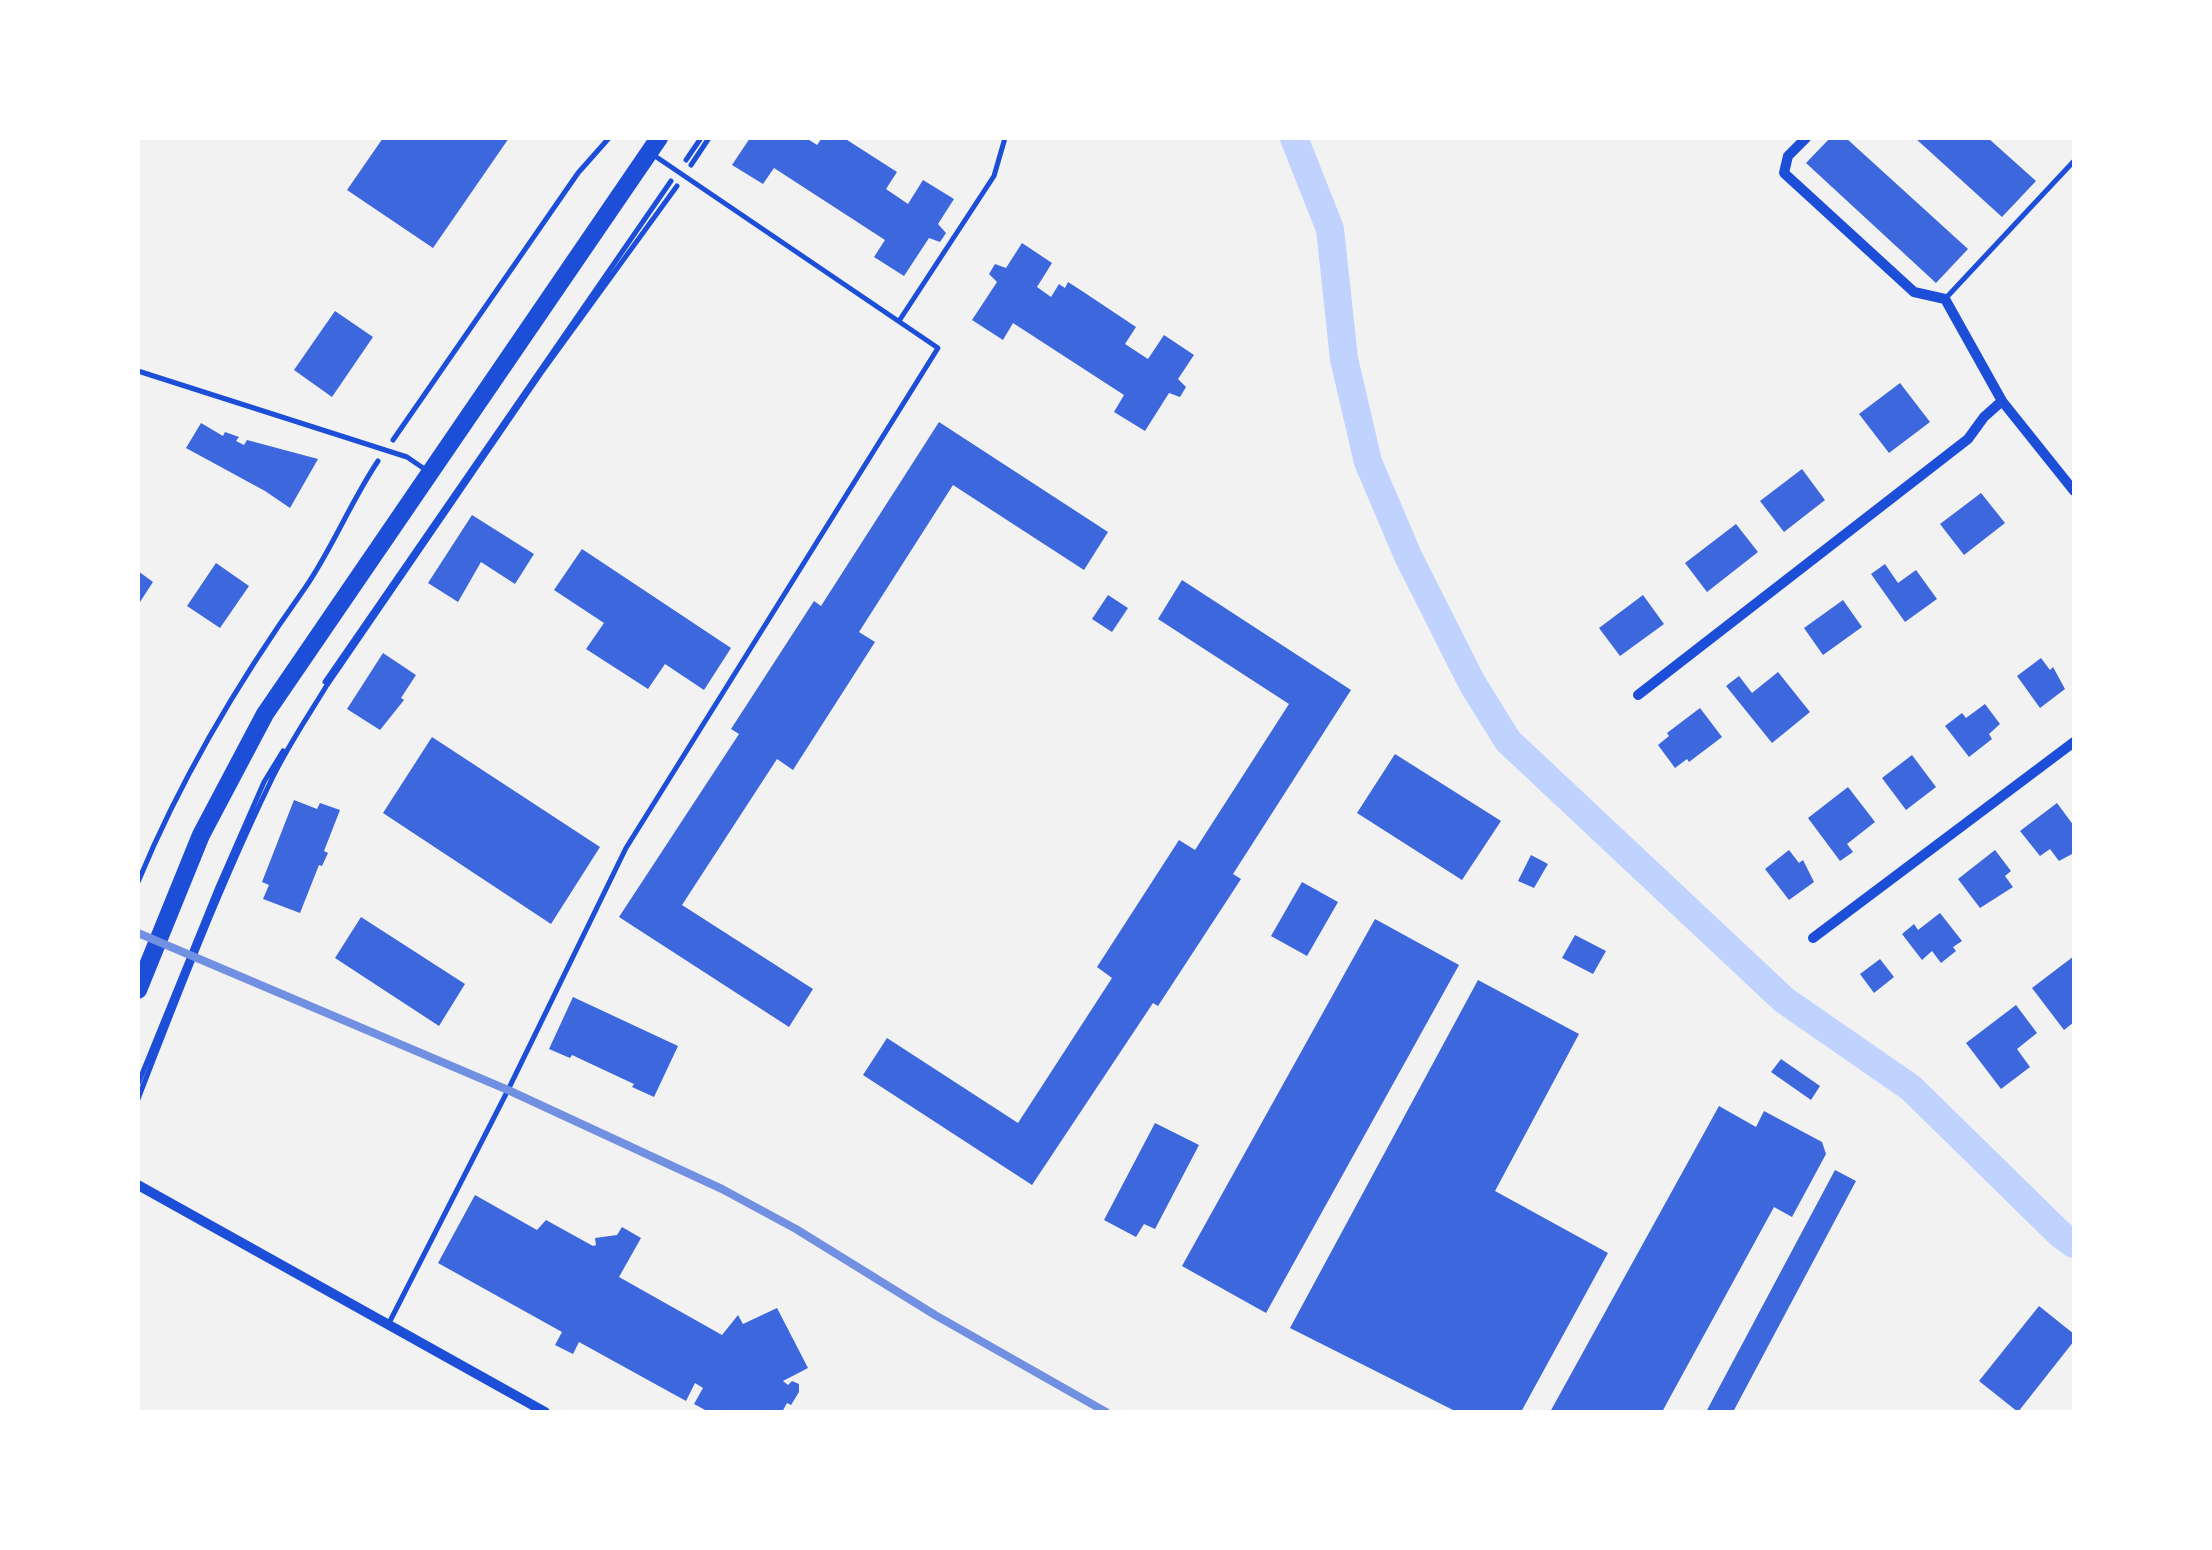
<!DOCTYPE html>
<html>
<head>
<meta charset="utf-8">
<style>
  body { margin:0 }
  #map { position:relative; width:2212px; height:1550px; overflow:hidden; background:#f2f2f2; font-family:"Noto Sans",sans-serif }
  canvas { display:block }
  .frame { position:absolute; inset:0; border:140px solid #fff; pointer-events:none }
</style>
</head>
<body>
<div id="map">
<canvas width="2212" height="1550"></canvas>
<div class="frame"></div>
</div>
<script>
const c = document.querySelector('canvas').getContext('2d');
c.lineJoin = 'round';
function trace(path, color, width, dash) { c.strokeStyle = color; c.lineWidth = width; c.lineCap = dash ? 'butt' : 'round'; c.setLineDash(dash || []); c.stroke(path); }
function fill(path, color) { c.fillStyle = color; c.fill(path, 'evenodd'); }
trace(new Path2D(`
  M 1294,138 L 1330,229 L 1344,359 L 1368,462 L 1408,556 L 1472,683 L 1508,741 L 1784,1000 L 1911,1088 L 2060,1234 L 2074,1244`), '#bfd3fe', 28);
fill(new Path2D(`
  M 383,138 L 509,138 L 433,248 L 347,190 Z
  M 750,138 L 806,138 L 817,145 L 822,138 L 844,138 L 897,172 L 886,189 L 908,204 L 923,180 L 954,199 L 938,224 L 946,233 L 940,242 L 929,238 L 904,276 L 874,257 L 885,240 L 774,168 L 763,184 L 732,165 Z
  M 1830,138 L 1846,138 L 1968,249 L 1936,283 L 1806,163 Z
  M 1915,138 L 1988,138 L 2036,181 L 2002,217 Z
  M 1022,243 L 1052,263 L 1037,287 L 1051,297 L 1059,284 L 1065,288 L 1068,282 L 1082,291 L 1136,327 L 1125,344 L 1148,359 L 1164,335 L 1194,355 L 1178,379 L 1186,387 L 1180,397 L 1169,393 L 1145,431 L 1114,412 L 1124,395 L 1013,323 L 1003,340 L 972,320 L 997,282 L 989,274 L 995,264 L 1006,268 Z
  M 335,311 L 373,337 L 332,397 L 294,370 Z
  M 1900,383 L 1930,422 L 1889,453 L 1859,414 Z
  M 939,422 L 1108,532 L 1084,570 L 953,485 L 859,632 L 875,642 L 793,770 L 777,759 L 682,905 L 813,989 L 789,1027 L 619,917 L 739,734 L 731,729 L 814,601 L 821,606 Z
  M 201,423 L 223,436 L 225,432 L 239,437 L 236,441 L 244,445 L 247,440 L 318,459 L 290,508 L 265,491 L 186,448 Z
  M 1802,469 L 1825,500 L 1784,532 L 1760,501 Z
  M 1981,493 L 2005,523 L 1964,555 L 1940,524 Z
  M 472,515 L 534,554 L 515,584 L 481,562 L 458,602 L 428,583 Z
  M 1736,524 L 1758,552 L 1707,592 L 1685,563 Z
  M 582,549 L 731,648 L 704,690 L 665,664 L 648,689 L 586,649 L 604,623 L 554,590 Z
  M 216,563 L 249,586 L 220,628 L 187,606 Z
  M 1885,564 L 1898,583 L 1916,570 L 1937,599 L 1905,622 L 1871,574 Z
  M 138,571 L 153,582 L 138,605 Z
  M 1182,580 L 1351,690 L 1233,874 L 1241,879 L 1158,1006 L 1153,1003 L 1032,1185 L 863,1075 L 887,1038 L 1018,1123 L 1112,978 L 1097,967 L 1179,840 L 1195,850 L 1289,704 L 1158,619 Z
  M 1108,595 L 1128,608 L 1112,632 L 1092,619 Z
  M 1643,595 L 1664,624 L 1620,656 L 1599,628 Z
  M 1843,600 L 1862,627 L 1823,655 L 1804,628 Z
  M 383,653 L 416,675 L 401,698 L 404,700 L 380,730 L 347,709 Z
  M 2041,658 L 2050,670 L 2053,667 L 2065,689 L 2040,708 L 2017,676 Z
  M 1778,672 L 1810,712 L 1772,743 L 1726,686 L 1739,676 L 1752,693 Z
  M 1985,704 L 2000,724 L 1989,734 L 1992,739 L 1969,757 L 1945,726 L 1962,713 L 1966,718 Z
  M 1700,708 L 1722,737 L 1689,762 L 1687,759 L 1675,768 L 1658,745 L 1669,736 L 1667,733 Z
  M 432,737 L 600,847 L 551,924 L 383,813 Z
  M 1395,754 L 1501,821 L 1462,880 L 1357,813 Z
  M 1912,755 L 1936,787 L 1906,810 L 1882,778 Z
  M 1848,787 L 1875,822 L 1847,844 L 1853,852 L 1840,861 L 1808,818 Z
  M 294,800 L 317,809 L 320,803 L 340,810 L 324,851 L 328,853 L 322,866 L 319,865 L 300,913 L 263,899 L 269,885 L 262,882 Z
  M 2057,803 L 2074,826 L 2072,854 L 2059,861 L 2050,849 L 2040,856 L 2020,831 Z
  M 1789,850 L 1799,863 L 1803,860 L 1814,882 L 1789,900 L 1765,869 Z
  M 1995,850 L 2011,871 L 2005,876 L 2013,887 L 1980,908 L 1958,879 Z
  M 1531,855 L 1548,864 L 1534,888 L 1518,881 Z
  M 1302,882 L 1338,902 L 1307,956 L 1271,936 Z
  M 1940,913 L 1962,941 L 1953,947 L 1956,951 L 1941,963 L 1932,951 L 1922,960 L 1902,934 L 1914,924 L 1918,930 Z
  M 361,917 L 465,984 L 439,1026 L 335,958 Z
  M 1375,919 L 1459,965 L 1266,1313 L 1182,1266 Z
  M 1575,935 L 1606,951 L 1593,974 L 1562,958 Z
  M 2074,956 L 2074,1022 L 2064,1030 L 2032,988 Z
  M 1880,959 L 1894,977 L 1874,993 L 1860,974 Z
  M 1478,980 L 1579,1034 L 1495,1191 L 1608,1253 L 1521,1412 L 1457,1412 L 1290,1328 Z
  M 573,997 L 678,1046 L 654,1097 L 632,1087 L 634,1084 L 572,1055 L 570,1058 L 549,1049 Z
  M 2016,1005 L 2037,1033 L 2017,1049 L 2030,1067 L 2001,1089 L 1966,1043 Z
  M 1781,1059 L 1820,1086 L 1811,1100 L 1771,1072 Z
  M 1719,1106 L 1756,1127 L 1764,1111 L 1822,1142 L 1826,1154 L 1792,1217 L 1774,1207 L 1662,1412 L 1550,1412 Z
  M 1155,1123 L 1199,1145 L 1155,1229 L 1144,1224 L 1136,1237 L 1104,1220 Z
  M 1835,1170 L 1856,1181 L 1733,1412 L 1706,1412 Z
  M 475,1195 L 537,1230 L 546,1220 L 593,1246 L 596,1245 L 595,1238 L 617,1235 L 622,1227 L 641,1238 L 619,1277 L 722,1335 L 738,1315 L 743,1324 L 777,1308 L 808,1368 L 783,1381 L 788,1385 L 792,1381 L 799,1384 L 799,1392 L 791,1405 L 787,1403 L 782,1412 L 709,1412 L 694,1404 L 703,1388 L 695,1383 L 686,1401 L 579,1342 L 573,1354 L 555,1345 L 562,1332 L 438,1263 Z
  M 2039,1306 L 2074,1334 L 2074,1341 L 2018,1412 L 1979,1381 Z`), '#3d67dc');
trace(new Path2D(`
  M 686,160 L 701,138
  M 691,165 L 709,138
  M 393,440 L 578,173 L 609,138
  M 325,682 L 671,181
  M 138,882 C 181,778 240,679 305,588 C 332,549 351,501 378,461
  M 138,1084 L 218,887 L 264,782 L 283,751
  M 138,1099 C 179,993 220,887 269,785 C 285,750 307,718 327,685 L 541,373 L 677,186`), '#1d4ed8', 5);
trace(new Path2D(`
  M 1945,299 L 2074,161
  M 899,321 L 994,176 L 1005,138
  M 138,371 L 407,457 L 426,470
  M 388,1325 L 508,1090 L 626,848 L 938,348 L 652,154`), '#1d4ed8', 5);
trace(new Path2D(`
  M 1806,138 L 1788,156 L 1784,173 L 1914,292 L 1945,299 L 2002,401 L 2074,491
  M 1638,695 L 1968,439 L 1984,417 L 2002,401
  M 1813,938 L 2074,742
  M 138,1185 L 545,1412`), '#1d4ed8', 10);
trace(new Path2D(`
  M 138,990 L 201,835 L 265,714 L 659,138`), '#1d4ed8', 18);
trace(new Path2D(`
  M 138,933 L 508,1090 L 722,1189 L 796,1229 L 935,1315 L 1106,1412`), '#7290e2', 8);
</script>
</body>
</html>
